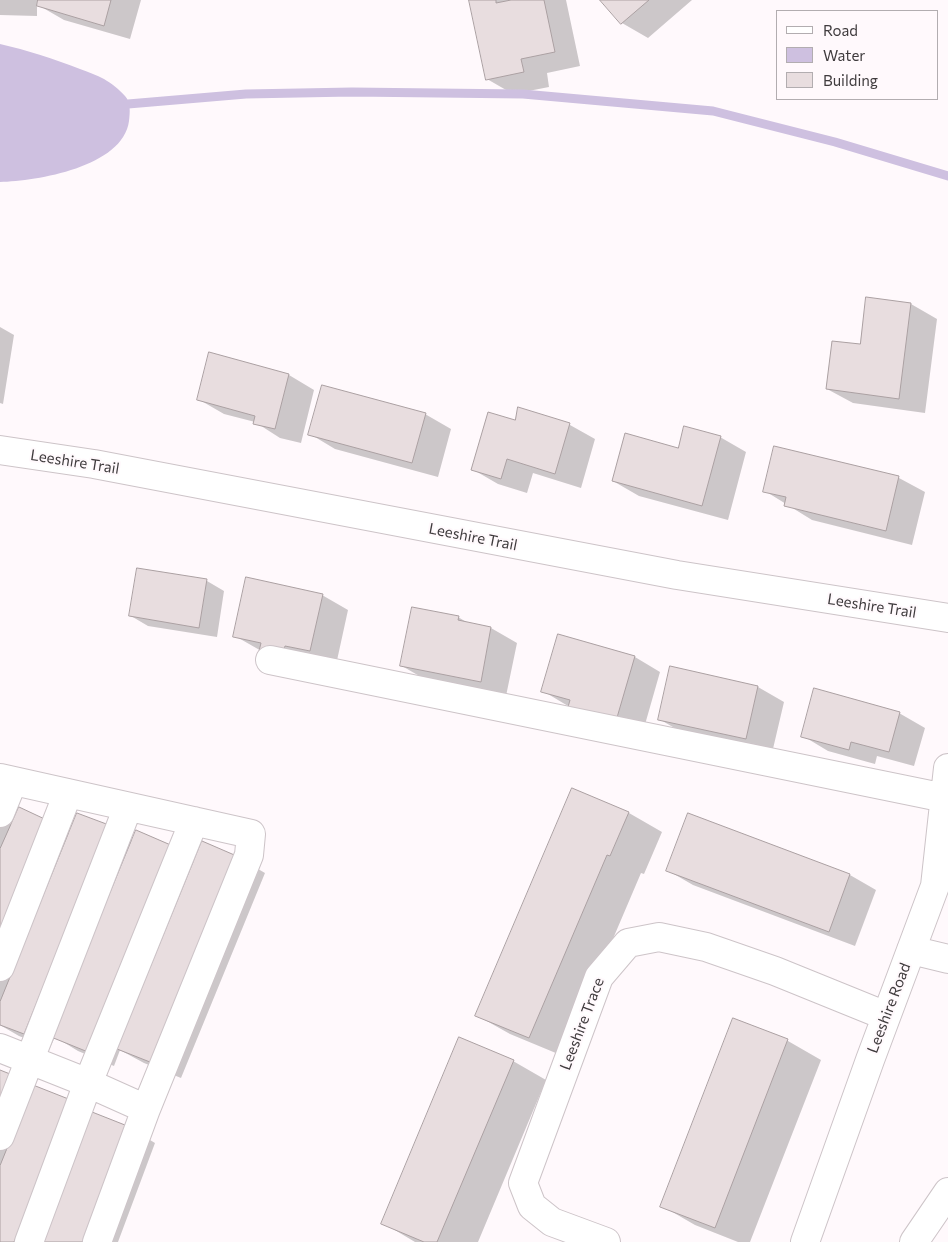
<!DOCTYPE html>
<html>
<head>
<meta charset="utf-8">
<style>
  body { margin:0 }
  #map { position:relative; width:948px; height:1242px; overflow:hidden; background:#fff9fc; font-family:Commissioner,sans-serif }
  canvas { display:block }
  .legend { position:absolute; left:776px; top:10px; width:162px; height:90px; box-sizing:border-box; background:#fff9fc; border:1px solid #b2adb0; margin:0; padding:6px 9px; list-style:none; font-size:15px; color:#3f3b3d }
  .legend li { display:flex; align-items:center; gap:10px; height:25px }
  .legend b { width:25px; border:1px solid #b2adb0 }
</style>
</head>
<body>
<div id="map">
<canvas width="948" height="1242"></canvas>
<ul class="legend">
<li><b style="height:6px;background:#fff"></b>Road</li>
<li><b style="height:14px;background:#cec0e0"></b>Water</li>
<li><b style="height:14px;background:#e8dddf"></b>Building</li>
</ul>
</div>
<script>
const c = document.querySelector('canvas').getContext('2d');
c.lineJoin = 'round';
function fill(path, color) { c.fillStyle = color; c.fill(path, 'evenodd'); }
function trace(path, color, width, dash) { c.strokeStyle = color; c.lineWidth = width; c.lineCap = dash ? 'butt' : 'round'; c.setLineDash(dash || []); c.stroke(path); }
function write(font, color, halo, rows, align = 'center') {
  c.font = font + ' Commissioner,sans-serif'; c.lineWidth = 4; c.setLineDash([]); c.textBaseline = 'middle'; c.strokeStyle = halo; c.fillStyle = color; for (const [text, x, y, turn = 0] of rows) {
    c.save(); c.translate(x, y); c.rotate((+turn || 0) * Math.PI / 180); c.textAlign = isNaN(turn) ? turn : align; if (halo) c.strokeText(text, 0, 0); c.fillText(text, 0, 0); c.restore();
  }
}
fill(new Path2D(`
  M 0,44 C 27,50 54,59 80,69 C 88,72 97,75 104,79 C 111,83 120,90 125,96 C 131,102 130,113 129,121 C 123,167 37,181 0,182 Z`), '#cec0e0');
fill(new Path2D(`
  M 0,0 L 37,0 L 37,16 L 0,15 Z
  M 40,0 L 141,0 L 130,39 L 64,20 L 38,5 Z
  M 471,0 L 566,0 L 580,66 L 547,73 L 549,87 L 513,94 L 487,79 Z
  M 602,0 L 692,0 L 648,38 L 622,23 Z
  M 867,298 L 911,304 L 937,319 L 925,413 L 853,403 L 827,389 L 861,346 Z
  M 0,327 L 14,335 L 3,404 L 0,403 Z
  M 289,375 L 314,390 L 301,443 L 280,438 L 255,422 L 224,414 L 198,399 Z
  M 519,409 L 570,425 L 595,439 L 581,488 L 533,473 L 527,493 L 498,484 L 472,469 L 516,421 Z
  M 425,414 L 451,429 L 438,477 L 335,449 L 310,434 Z
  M 720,437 L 746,452 L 728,520 L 639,496 L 613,481 L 679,450 Z
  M 775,447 L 899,478 L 925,492 L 912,545 L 812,520 L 765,491 Z
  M 207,581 L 224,591 L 217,637 L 148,626 L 131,616 Z
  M 322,595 L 348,610 L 336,665 L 286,665 L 235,636 Z
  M 458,617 L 468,623 L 491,628 L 517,643 L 506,696 L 428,681 L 402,666 Z
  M 635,657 L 660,672 L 642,735 L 568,706 L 543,691 Z
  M 671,667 L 758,687 L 784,702 L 772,753 L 685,734 L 659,719 Z
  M 899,713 L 925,728 L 914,766 L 877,756 L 875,764 L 828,751 L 803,736 Z
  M 573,789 L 629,813 L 662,832 L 644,874 L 641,873 L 563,1056 L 510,1034 L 476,1015 Z
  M 688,815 L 850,875 L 876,890 L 855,946 L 693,885 L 667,870 Z
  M 0,818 L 12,825 L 51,823 L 70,834 L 109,827 L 133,841 L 173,847 L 195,860 L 239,858 L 265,873 L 181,1078 L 144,1063 L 120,1050 L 114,1066 L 78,1051 L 55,1037 L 50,1048 L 19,1036 L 0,1025 Z
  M 734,1019 L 788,1041 L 821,1060 L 750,1242 L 738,1242 L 695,1225 L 662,1206 Z
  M 513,1061 L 546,1080 L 478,1242 L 415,1242 L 383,1223 Z
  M 0,1071 L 70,1101 L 92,1114 L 130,1128 L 155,1143 L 118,1242 L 0,1242 Z`), '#0003');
trace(new Path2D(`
  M 128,104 L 246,94 L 352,92 L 523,94 L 713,111 L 835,142 L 948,176`), '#cec0e0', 9);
const building = new Path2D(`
  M 38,0 L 111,0 L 104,26 L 37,6 Z
  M 469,0 L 496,0 L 496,3 L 511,0 L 544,0 L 555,52 L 521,59 L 524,72 L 486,80 Z
  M 600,0 L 649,0 L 621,24 Z
  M 866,297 L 911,303 L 899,399 L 826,389 L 832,341 L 860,344 Z
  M 209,352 L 289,374 L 275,429 L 253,424 L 255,416 L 197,400 Z
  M 322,385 L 426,413 L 412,463 L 308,435 Z
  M 518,407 L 570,423 L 555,474 L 507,459 L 501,479 L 471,470 L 488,412 L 515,420 Z
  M 684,426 L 721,436 L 702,506 L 612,481 L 625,433 L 678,448 Z
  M 774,446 L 899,476 L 886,531 L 784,506 L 786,497 L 763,492 Z
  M 137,568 L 207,579 L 199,628 L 129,616 Z
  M 246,577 L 323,594 L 310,651 L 285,646 L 282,656 L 259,651 L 261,643 L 233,637 Z
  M 412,607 L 459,616 L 458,620 L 491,627 L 481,682 L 400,666 Z
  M 558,634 L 635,656 L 616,721 L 568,707 L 570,700 L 541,692 Z
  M 670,666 L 758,686 L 746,739 L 658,720 Z
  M 814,688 L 900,712 L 889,752 L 851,742 L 849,750 L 801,737 Z
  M 572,788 L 629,812 L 610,856 L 607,855 L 529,1038 L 475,1016 Z
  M 19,807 L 51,822 L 0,938 L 0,849 Z
  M 77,813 L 109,825 L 24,1034 L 0,1025 L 0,1002 Z
  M 688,813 L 850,874 L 829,932 L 666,871 Z
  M 136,830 L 173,846 L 88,1052 L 51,1037 Z
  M 202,841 L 239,857 L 155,1064 L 117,1049 Z
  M 733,1018 L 788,1039 L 715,1228 L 660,1207 Z
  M 459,1037 L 514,1060 L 437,1242 L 424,1242 L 381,1224 Z
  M 0,1070 L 10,1074 L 0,1099 Z
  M 33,1085 L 71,1100 L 14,1242 L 0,1242 L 0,1166 Z
  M 92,1112 L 130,1127 L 87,1242 L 44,1242 L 43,1241 Z`);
fill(building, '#e8dddf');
trace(building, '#aba0a2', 1);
const minor = new Path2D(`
  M 0,450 L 94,464 L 677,575 L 948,618
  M 270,660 L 945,798
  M 0,778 L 251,834 L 249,855 L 146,1109 L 88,1083 L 0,1048
  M 0,813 L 13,781
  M 911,950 L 948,959
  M 0,967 L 68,793
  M 0,1136 L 128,807
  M 29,1242 L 88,1083 L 194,821
  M 97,1242 L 146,1109
  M 606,1242 L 552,1222 L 532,1206 L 523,1183 L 599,977 L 628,943 L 659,937 L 706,947 L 775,971 L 886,1016
  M 805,1242 L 870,1060 L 935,886 L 948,768
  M 914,1242 L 948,1192`);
trace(minor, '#cdc4c8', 30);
trace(minor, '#fff', 28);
write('15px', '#3f3b3d', '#fff9fc', [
  ["Leeshire Trail",75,462,9],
  ["Leeshire Trail",473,537,11],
  ["Leeshire Trail",872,606,9],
  ["Leeshire Road",889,1008,-69],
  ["Leeshire Trace",582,1024,-69]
]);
</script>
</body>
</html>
